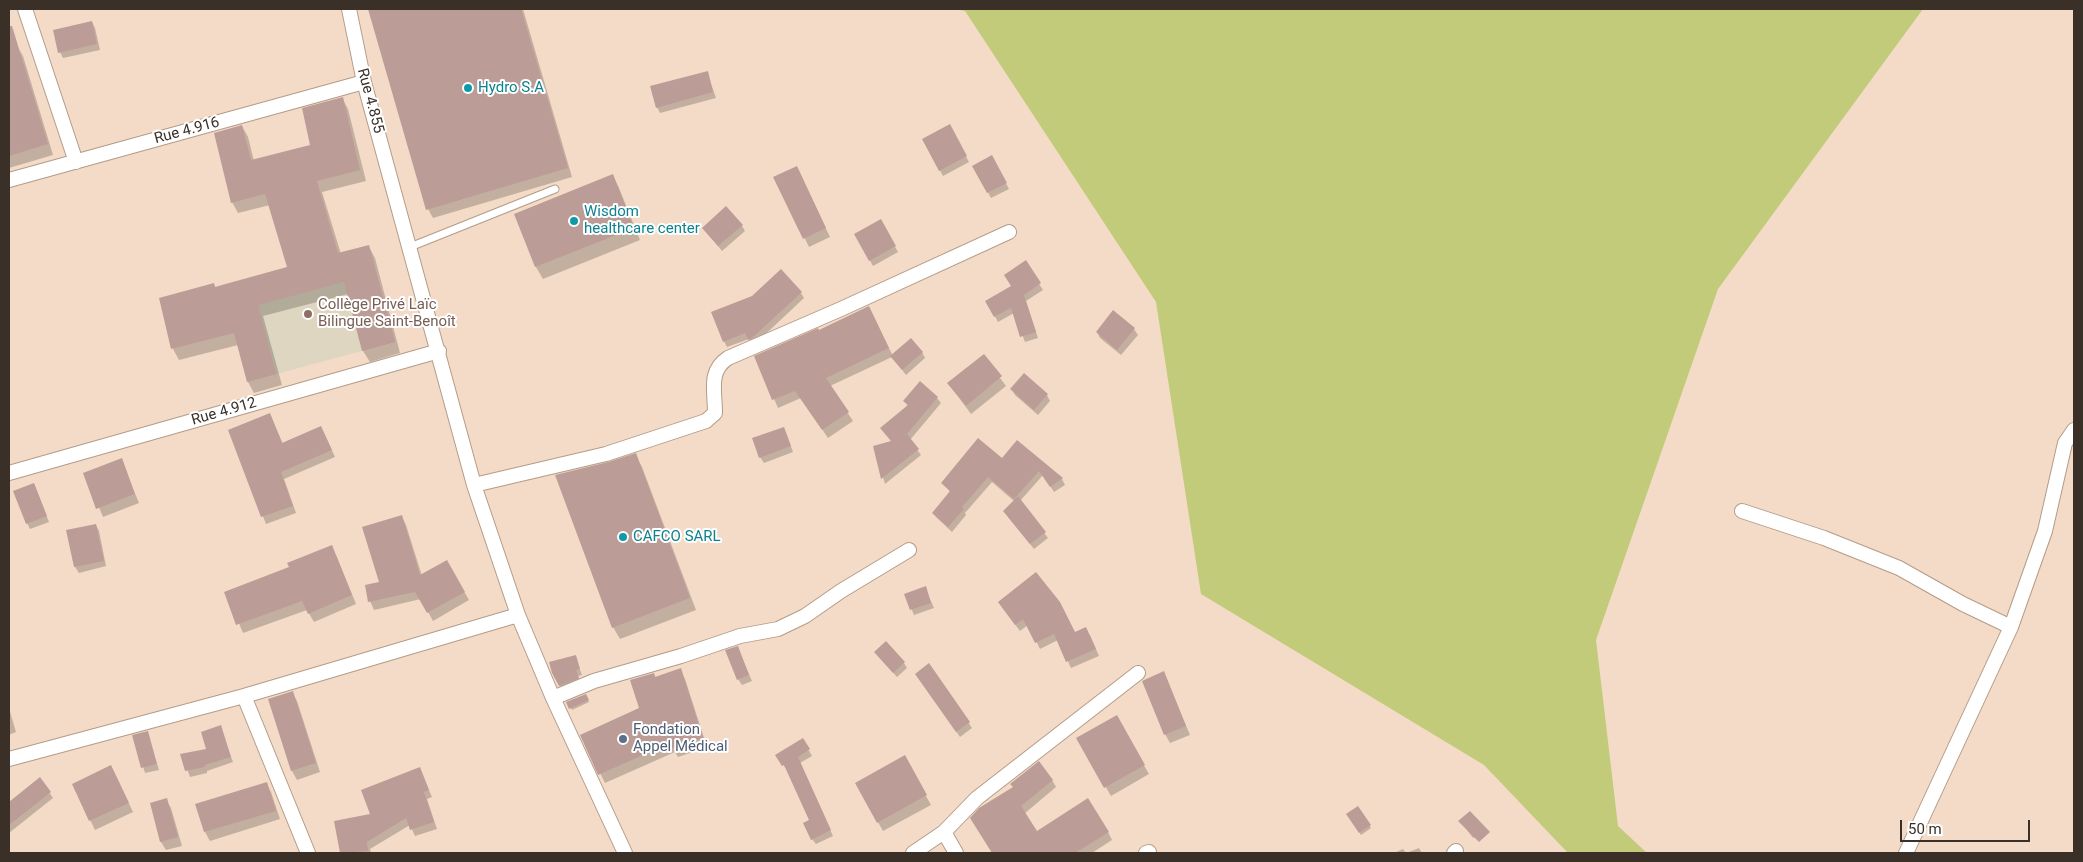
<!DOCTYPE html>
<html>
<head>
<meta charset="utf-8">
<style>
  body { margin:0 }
  #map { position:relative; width:2083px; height:862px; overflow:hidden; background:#f4dbc7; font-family:Roboto,sans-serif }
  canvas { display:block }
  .frame { position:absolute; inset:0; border:10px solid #3a3028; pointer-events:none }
  .scale { position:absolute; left:1900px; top:820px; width:130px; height:22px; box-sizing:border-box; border:2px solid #3a3028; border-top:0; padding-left:6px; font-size:15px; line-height:18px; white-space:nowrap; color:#3a3028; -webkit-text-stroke:4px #fff; paint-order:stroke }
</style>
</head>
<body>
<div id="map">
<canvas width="2083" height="862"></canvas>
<div class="frame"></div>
<div class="scale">50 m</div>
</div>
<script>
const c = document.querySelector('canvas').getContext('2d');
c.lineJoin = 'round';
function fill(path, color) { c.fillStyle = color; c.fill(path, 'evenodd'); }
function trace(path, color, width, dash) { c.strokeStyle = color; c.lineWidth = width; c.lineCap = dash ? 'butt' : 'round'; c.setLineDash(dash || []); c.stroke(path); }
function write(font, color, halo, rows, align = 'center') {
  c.font = font + ' Roboto,sans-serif'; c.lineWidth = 4; c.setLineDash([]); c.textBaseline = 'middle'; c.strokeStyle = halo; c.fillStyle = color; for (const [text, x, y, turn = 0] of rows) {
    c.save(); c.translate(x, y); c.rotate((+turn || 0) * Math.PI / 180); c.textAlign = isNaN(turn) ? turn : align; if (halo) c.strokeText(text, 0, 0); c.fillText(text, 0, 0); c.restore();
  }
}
fill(new Path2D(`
  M 369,245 L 395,342 L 247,382 L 221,285 Z`), '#dfd6c1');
fill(new Path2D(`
  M 955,9 L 1923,9 L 1718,289 L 1596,640 L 1618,826 L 1647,853 L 1568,853 L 1484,765 L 1201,594 L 1156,302 L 965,11 Z`), '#c2cb79');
fill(new Path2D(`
  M 369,9 L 523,9 L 572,177 L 433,218 L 428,209 Z
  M 92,22 L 95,28 L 100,50 L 63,58 L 60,52 Z
  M 17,46 L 23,56 L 53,155 L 9,168 L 9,48 Z
  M 707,72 L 716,98 L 660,113 L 657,107 Z
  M 342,98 L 348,109 L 366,181 L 322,192 L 341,254 L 369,247 L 375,258 L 400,353 L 370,362 L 363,351 L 348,294 L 263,316 L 282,385 L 254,393 L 248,382 L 238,345 L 179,360 L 173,349 L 214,285 L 216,288 L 289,268 L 270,205 L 238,213 L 232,202 L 242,126 L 248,137 L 254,161 L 312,146 Z
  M 949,126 L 969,162 L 943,176 L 924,140 Z
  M 992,157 L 1009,189 L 991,198 L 974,167 Z
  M 613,176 L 619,188 L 640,240 L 543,279 L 536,267 L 516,215 Z
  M 801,176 L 830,237 L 809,247 L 775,178 Z
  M 881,221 L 898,252 L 873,266 L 856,235 Z
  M 742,226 L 745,231 L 722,251 L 703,228 Z
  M 1025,262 L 1043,290 L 1026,301 L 1038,338 L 1025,342 L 1014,313 L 998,322 L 987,301 L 1013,287 Z
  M 801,293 L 804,298 L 755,344 L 752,345 L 749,339 L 727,347 L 724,341 Z
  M 1114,312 L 1134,329 L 1138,335 L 1121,355 L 1100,338 L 1097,332 Z
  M 873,316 L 893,356 L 922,352 L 925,358 L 906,375 L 892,357 L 830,386 L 853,421 L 828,438 L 801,398 L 778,408 L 756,357 L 819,332 Z
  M 983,355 L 1006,386 L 971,414 L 949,384 Z
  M 1012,389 L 1047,395 L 1050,401 L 1038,415 L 1015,395 Z
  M 937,398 L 941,403 L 910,440 L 921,455 L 885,484 L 874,447 L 892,442 L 882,428 L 908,407 L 905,401 Z
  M 270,414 L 283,444 L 321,427 L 335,457 L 284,479 L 296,513 L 266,524 L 229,430 Z
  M 784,428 L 793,452 L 764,463 L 760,457 Z
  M 1017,442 L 1062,479 L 1065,485 L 1054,492 L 1043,475 L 1020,501 L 1048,538 L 1034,549 L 1008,517 L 1014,501 L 992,482 L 965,513 L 966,515 L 952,532 L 937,518 L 933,513 L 951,493 L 943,483 L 1002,459 Z
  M 635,455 L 642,467 L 696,610 L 620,639 L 613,627 Z
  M 121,460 L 139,503 L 103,517 L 85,474 Z
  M 34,484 L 49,522 L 30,529 L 27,523 Z
  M 402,517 L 406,525 L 422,576 L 447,562 L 469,600 L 433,621 L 421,599 L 374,610 L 370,601 L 381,583 Z
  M 96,525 L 99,531 L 106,566 L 79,573 L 75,567 L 68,531 Z
  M 336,555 L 356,604 L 314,622 L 307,610 L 243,633 L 226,592 Z
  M 925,588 L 934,608 L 914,615 L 906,595 Z
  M 999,603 L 1075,633 L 1090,635 L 1099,656 L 1071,668 L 1058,640 L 1040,649 L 1028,625 L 1020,631 Z
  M 740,653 L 752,681 L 742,685 L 738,679 Z
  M 575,656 L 582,675 L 578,676 L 581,684 L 563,691 L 553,672 Z
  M 879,657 L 904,663 L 907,668 L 897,677 Z
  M 929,665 L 972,728 L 960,737 L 920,679 Z
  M 680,670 L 685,679 L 707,747 L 678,757 L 675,752 L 605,783 L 581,735 L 640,709 L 654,674 L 656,678 Z
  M 1164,673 L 1190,735 L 1170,743 L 1165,734 Z
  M 292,693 L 297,701 L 320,772 L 297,780 L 292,771 L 269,700 Z
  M 586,695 L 589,702 L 572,710 L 568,703 Z
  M 9,708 L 16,732 L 9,735 Z
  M 1116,717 L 1149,774 L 1111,796 L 1078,739 Z
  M 220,727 L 233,762 L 207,771 L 207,773 L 190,777 L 182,755 L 207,750 Z
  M 147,732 L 159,770 L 145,773 L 134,736 Z
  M 803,740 L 812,756 L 800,763 L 833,836 L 816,844 L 812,839 L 811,821 L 787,770 L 777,755 Z
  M 904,757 L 931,805 L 883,831 L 856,783 Z
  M 420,769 L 432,797 L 427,799 L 437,829 L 415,836 L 410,825 L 370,849 L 371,853 L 341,853 L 335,822 L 371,815 Z
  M 116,776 L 133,812 L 95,830 L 73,784 Z
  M 40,779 L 53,798 L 9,833 L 9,803 Z
  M 1052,780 L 1056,787 L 1024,814 L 1039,838 L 1013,853 L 993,853 L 972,818 Z
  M 266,783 L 271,792 L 280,819 L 210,841 L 205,832 L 197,804 Z
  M 166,800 L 171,808 L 182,846 L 166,850 L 161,842 L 151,804 Z
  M 1358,808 L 1371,828 L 1361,835 L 1348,814 Z
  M 1460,821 L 1486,832 L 1473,838 Z
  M 1108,832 L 1112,840 L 1092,853 L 1041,853 L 1069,834 Z
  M 1419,848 L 1422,853 L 1394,853 L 1403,849 L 1406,853 Z`), '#0003');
fill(new Path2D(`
  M 368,9 L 521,9 L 568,168 L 426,210 Z
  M 92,21 L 97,44 L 58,53 L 53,30 Z
  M 9,26 L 12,26 L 48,144 L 9,156 Z
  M 708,71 L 713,92 L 656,108 L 650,86 Z
  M 343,97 L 360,170 L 317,181 L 338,253 L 369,245 L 395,342 L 362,351 L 344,282 L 258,305 L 276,374 L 247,382 L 234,333 L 171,349 L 159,298 L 214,283 L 215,287 L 287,267 L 265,194 L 231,203 L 214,133 L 242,125 L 251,160 L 310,145 L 302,108 Z
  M 950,124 L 967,156 L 939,171 L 922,139 Z
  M 992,155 L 1007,183 L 987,193 L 972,166 Z
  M 797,166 L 826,228 L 803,239 L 773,177 Z
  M 613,174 L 634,228 L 535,267 L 514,214 Z
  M 726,206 L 743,225 L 718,246 L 702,228 Z
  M 881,219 L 896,246 L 869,261 L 854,234 Z
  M 1026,260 L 1041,283 L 1024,295 L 1036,332 L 1020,337 L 1011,308 L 994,317 L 985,301 L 1011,286 L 1004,275 Z
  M 781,269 L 802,292 L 752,338 L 748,340 L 745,333 L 723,342 L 711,312 L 752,296 Z
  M 869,306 L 889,348 L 826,378 L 849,412 L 822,430 L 795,391 L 772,400 L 754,356 L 818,328 L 819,330 Z
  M 1113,310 L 1135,328 L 1117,350 L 1096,332 Z
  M 911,338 L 923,352 L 902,370 L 890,356 Z
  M 984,354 L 1002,376 L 966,406 L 947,383 Z
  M 1024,373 L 1048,394 L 1034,410 L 1010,389 Z
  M 920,381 L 938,397 L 907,434 L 919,449 L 881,479 L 873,446 L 891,441 L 880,428 L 908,405 L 903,401 Z
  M 270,413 L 282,443 L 321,426 L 332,450 L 281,472 L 293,506 L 261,517 L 228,430 Z
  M 784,427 L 791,446 L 759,458 L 752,438 Z
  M 978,438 L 1002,458 L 1017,440 L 1063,478 L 1050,487 L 1039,471 L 1014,499 L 988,477 L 962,507 L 964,509 L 948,527 L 932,513 L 950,491 L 941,483 Z
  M 636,453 L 690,598 L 612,628 L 555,475 L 608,462 Z
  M 122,458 L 135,494 L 96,509 L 83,473 Z
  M 34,483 L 47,516 L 26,524 L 13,491 Z
  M 1018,496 L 1046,532 L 1030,544 L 1003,511 Z
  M 402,515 L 420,575 L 447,560 L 465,592 L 427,613 L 415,592 L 368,602 L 365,585 L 379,582 L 362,527 Z
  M 96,524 L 104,561 L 74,567 L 66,530 Z
  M 332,545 L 352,595 L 308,614 L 302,601 L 236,625 L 224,592 L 289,567 L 287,563 Z
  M 1036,572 L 1060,602 L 1075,632 L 1086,627 L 1096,649 L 1066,662 L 1054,634 L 1035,643 L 1023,619 L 1015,625 L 998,602 Z
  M 926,586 L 931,603 L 910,610 L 904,594 Z
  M 886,641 L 905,662 L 893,673 L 874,652 Z
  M 738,646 L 749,675 L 737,680 L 725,650 Z
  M 576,655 L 580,669 L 576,670 L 579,678 L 559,686 L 552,673 L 549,662 Z
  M 929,663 L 970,722 L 956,732 L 915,674 Z
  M 681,668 L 703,738 L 672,748 L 670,743 L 598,775 L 580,735 L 639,708 L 630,680 L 654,673 L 655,677 Z
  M 1164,671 L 1186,726 L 1164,735 L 1142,681 Z
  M 293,691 L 316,763 L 291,771 L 268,699 Z
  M 586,694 L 589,700 L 569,709 L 566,702 Z
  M 1117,715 L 1145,765 L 1104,788 L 1076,738 Z
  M 221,725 L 231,757 L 205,765 L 205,767 L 185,771 L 180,754 L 206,749 L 201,732 Z
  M 148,731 L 157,764 L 141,768 L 132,735 Z
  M 803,738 L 810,749 L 798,757 L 831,830 L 811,840 L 803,823 L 809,820 L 784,765 L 782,766 L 775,755 Z
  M 905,755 L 927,795 L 877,823 L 855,783 Z
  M 1039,761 L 1053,780 L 1021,806 L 1037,831 L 1088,798 L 1109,832 L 1075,853 L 992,853 L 970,818 L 979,808 L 1013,787 L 1010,784 Z
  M 111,765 L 129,803 L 89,821 L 72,784 Z
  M 420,767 L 429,790 L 424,792 L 434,822 L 410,830 L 406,818 L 367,842 L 368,851 L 340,853 L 334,821 L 370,814 L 361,790 Z
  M 40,777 L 51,792 L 9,825 L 9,802 Z
  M 267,782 L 276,811 L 204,832 L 195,804 Z
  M 167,798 L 178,837 L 160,842 L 150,803 Z
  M 1358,806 L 1371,825 L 1359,833 L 1346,814 Z
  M 1470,811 L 1490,832 L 1479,842 L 1458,821 Z`), '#bb9c96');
const service = new Path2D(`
  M 410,247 L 555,189`);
const minor = new Path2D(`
  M 25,9 L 76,162
  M 349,9 L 364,82 L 474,485 L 518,615 L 553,698 L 625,853
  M 9,180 L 364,82
  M 9,473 L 439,351
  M 474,485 L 606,454 L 706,421 L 715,413 C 715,391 708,371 728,358 L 841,309 L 1009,232
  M 1742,511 L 1824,538 L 1899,568 L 1963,604 L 2011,627
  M 244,696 L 308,853
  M 553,698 L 594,681 L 681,656 L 740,636 L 778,629 L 805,616 L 841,591 L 909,550
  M 9,759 L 244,696 L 518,615
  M 944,832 L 956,853
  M 913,853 L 944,832 L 977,798 L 1138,673
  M 1146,853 L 1149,852
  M 1454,853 L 1456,851
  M 1906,853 L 2011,627 L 2045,531 L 2065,443 L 2074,430`);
trace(service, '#b39c88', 9);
trace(minor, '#b39c88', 16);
trace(service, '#fff', 7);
trace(minor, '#fff', 14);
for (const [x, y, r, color] of [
  [468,88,5,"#0f9aa8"],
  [574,221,5,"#0f9aa8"],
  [308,314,5,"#8d6e63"],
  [623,537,5,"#0f9aa8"],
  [623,739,5,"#5c6f8a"]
]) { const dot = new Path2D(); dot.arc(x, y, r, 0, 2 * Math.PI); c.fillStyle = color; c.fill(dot); trace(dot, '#fff', 2); }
write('15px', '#0d838f', '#fff', [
  ["Hydro S.A",478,88],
  ["Wisdom",584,212],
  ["healthcare center",584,229],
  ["CAFCO SARL",633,537]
], 'left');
write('15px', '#3a3028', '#fff', [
  ["Rue 4.855",370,101,75],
  ["Rue 4.916",187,131,-15],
  ["Rue 4.912",224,412,-16]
]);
write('15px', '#785e54', '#fff', [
  ["Collège Privé Laïc",318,305],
  ["Bilingue Saint-Benoît",318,322]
], 'left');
write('15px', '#4e5e75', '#fff', [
  ["Fondation",633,730],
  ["Appel Médical",633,747]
], 'left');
</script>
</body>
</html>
